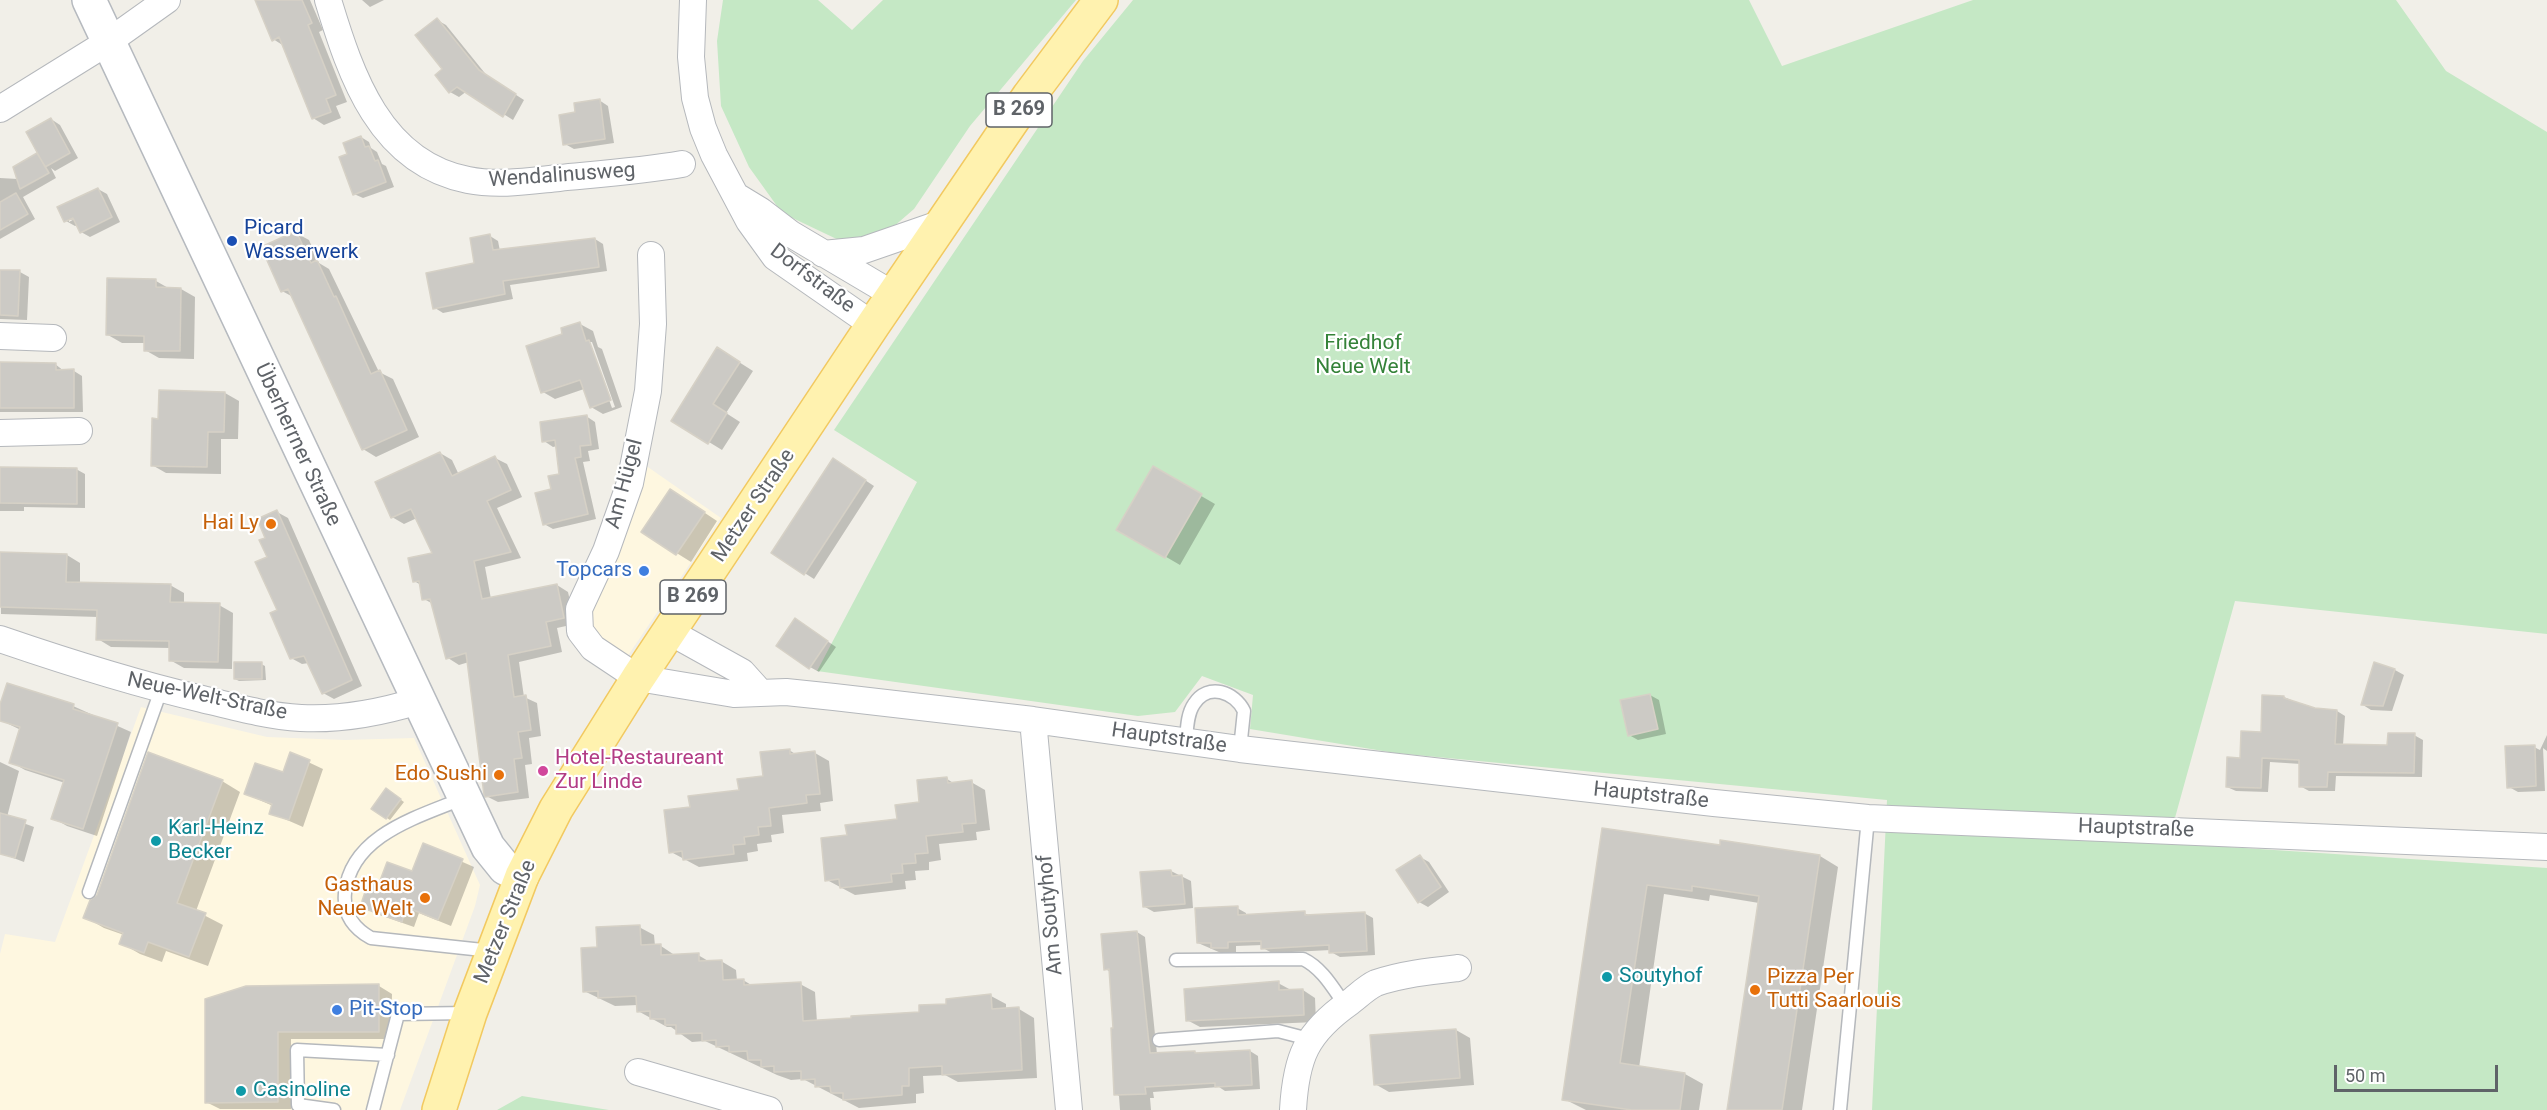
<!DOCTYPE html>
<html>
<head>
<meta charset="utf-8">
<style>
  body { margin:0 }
  #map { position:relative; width:2547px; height:1110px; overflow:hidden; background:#f1efe8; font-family:Roboto,sans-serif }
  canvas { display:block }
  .scale { position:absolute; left:2334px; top:1065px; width:164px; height:27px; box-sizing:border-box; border:3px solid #5f6368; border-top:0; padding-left:8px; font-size:18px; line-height:21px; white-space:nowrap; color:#5f6368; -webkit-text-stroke:4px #fff; paint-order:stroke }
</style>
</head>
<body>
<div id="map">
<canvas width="2547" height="1110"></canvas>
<div class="scale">50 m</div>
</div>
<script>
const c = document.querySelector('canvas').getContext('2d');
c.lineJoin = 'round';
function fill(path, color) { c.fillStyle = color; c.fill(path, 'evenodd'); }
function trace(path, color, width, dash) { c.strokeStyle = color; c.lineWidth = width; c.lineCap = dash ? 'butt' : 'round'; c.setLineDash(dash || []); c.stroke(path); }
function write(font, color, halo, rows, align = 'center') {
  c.font = font + ' Roboto,sans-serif'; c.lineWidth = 4.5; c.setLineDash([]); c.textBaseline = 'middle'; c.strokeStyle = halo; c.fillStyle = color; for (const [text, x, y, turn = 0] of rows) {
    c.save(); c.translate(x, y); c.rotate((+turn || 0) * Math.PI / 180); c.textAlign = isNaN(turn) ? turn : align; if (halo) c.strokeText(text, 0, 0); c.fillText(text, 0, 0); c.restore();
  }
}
fill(new Path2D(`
  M 645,465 L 721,518 L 625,660 L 588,628 L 592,590 Z
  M 141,707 L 267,737 L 345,740 L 414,738 L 480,885 L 475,906 L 400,1110 L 0,1110 L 0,954 L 5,934 L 55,942 Z`), '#fef7e0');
fill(new Path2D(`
  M 723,0 L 818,0 L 852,30 L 883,0 L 1076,0 L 970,126 L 914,209 L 892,228 L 845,243 L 782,213 L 749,167 L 721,106 L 717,41 Z
  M 1133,0 L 1749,0 L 1782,66 L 1973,0 L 2396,0 L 2446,71 L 2547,132 L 2547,634 L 2235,601 L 2168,843 L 2547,868 L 2547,1110 L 1872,1110 L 1887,800 L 1395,753 L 1250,729 L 1253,695 L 1202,676 L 1175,712 L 1138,716 L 817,671 L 917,482 L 834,430 L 1083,61 Z
  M 522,1096 L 609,1110 L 497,1110 Z`), '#c5e8c5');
fill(new Path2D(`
  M 256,0 L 310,0 L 323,30 L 319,32 L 347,102 L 336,106 L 341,118 L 324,125 L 313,118 L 284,46 L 273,39 Z
  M 362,0 L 384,0 L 370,7 Z
  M 437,20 L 446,25 L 488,77 L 524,100 L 513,120 L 467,91 L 459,97 L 450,92 L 444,69 Z
  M 599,100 L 608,106 L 614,143 L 574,149 L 565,144 L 577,114 Z
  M 51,119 L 60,125 L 78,158 L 55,171 L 51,168 L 56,178 L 23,197 L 35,219 L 0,239 L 0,178 L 18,179 L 37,155 L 42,157 Z
  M 361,137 L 369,142 L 371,148 L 377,152 L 382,164 L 386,166 L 394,187 L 363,198 L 354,194 L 349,154 Z
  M 98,189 L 107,194 L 120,222 L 90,237 L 81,232 L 78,225 L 75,226 L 66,221 ZM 80,216 L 69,222 L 69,218 Z
  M 296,233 L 309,240 L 319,263 L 329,269 L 379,372 L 393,379 L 419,437 L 376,457 L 363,449 L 293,297 L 282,291 Z
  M 490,236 L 498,241 L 500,251 L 595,239 L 603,244 L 607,271 L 510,285 L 513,299 L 443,313 L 435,308 L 476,264 Z
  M 0,271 L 20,272 L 29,277 L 27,320 L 0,319 Z
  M 156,281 L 170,289 L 181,289 L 195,297 L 194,359 L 159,358 L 145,350 L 145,343 L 122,343 L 108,335 Z
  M 580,324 L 593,331 L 598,347 L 602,349 L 622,407 L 603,414 L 591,407 L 584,389 L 555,399 L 543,392 L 564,335 ZM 588,342 L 592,342 L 615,407 L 612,408 Z
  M 731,357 L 753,371 L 726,413 L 740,422 L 722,450 L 673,420 Z
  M 0,364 L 55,364 L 64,371 L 74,371 L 82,376 L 83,412 L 0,412 Z
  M 225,393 L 239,401 L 238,439 L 221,439 L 221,474 L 166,473 L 152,465 L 160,420 Z
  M 586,416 L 595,422 L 599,449 L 588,451 L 590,461 L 583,462 L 596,519 L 553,529 L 544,524 L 553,490 L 561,475 L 557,446 L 553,447 L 544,441 Z
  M 440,453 L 452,460 L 459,475 L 495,458 L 507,464 L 522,497 L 497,508 L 521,558 L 485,567 L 491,599 L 557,585 L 568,592 L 575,624 L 557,628 L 562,652 L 519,662 L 524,697 L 537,703 L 541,736 L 529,738 L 532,764 L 525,765 L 529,798 L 498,802 L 486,796 L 469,662 L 459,665 L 448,658 L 433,604 L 424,599 L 421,585 L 414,581 L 434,555 L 417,518 L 404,524 L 392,517 Z
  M 842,465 L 874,486 L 814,579 L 773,553 Z
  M 1153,468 L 1215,504 L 1180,565 L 1118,529 Z
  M 0,469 L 76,469 L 85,474 L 85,508 L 24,507 L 24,511 L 0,511 Z
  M 684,499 L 717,521 L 691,562 L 643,532 Z
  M 277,512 L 288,518 L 362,686 L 334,699 L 323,693 L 309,663 L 302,664 L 291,658 L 279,611 L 267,539 Z
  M 0,553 L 67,555 L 80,563 L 80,584 L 170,585 L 184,593 L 184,604 L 219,605 L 233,613 L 232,669 L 184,668 L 170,660 L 171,648 L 111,647 L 98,639 L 98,617 L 1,614 Z
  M 805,626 L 836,647 L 819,672 L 810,667 Z
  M 261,664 L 265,666 L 266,680 L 239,681 L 235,679 Z
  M 2395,670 L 2404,675 L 2392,711 L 2371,710 L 2363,705 Z
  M 1650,695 L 1659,700 L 1666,734 L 1638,740 L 1629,735 Z
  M 2284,697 L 2315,710 L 2337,711 L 2345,716 L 2343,745 L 2389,746 L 2414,735 L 2423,740 L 2422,777 L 2336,776 L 2335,791 L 2309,791 L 2300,786 L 2301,764 L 2270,762 L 2268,792 L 2236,791 L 2227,787 L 2241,759 L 2262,733 Z
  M 73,706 L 131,732 L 97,836 L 67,826 L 53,818 L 65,783 L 25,770 L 11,762 L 21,730 L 0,720 L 0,708 Z
  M 2547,735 L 2547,751 L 2543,748 L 2545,791 L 2518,792 L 2509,787 L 2534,747 L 2540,750 Z
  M 789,750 L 797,755 L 815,753 L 829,761 L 833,801 L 820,803 L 821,811 L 782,815 L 784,833 L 771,835 L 772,842 L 757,844 L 758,851 L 747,853 L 748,861 L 699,867 L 671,852 L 691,809 L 740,791 L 764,777 Z
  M 291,754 L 323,769 L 303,827 L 271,813 L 273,806 L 246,794 L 284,774 Z
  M 0,762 L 19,771 L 7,817 L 34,827 L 24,862 L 0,853 Z
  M 947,779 L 955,784 L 971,782 L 985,790 L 990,830 L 976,832 L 977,840 L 939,844 L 941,860 L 929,862 L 929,870 L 915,871 L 916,880 L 905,881 L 906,889 L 855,895 L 827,880 L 848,837 L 899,821 Z
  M 222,781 L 240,792 L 196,911 L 223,925 L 208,966 L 166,951 L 162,962 L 140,954 L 121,943 L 124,935 L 104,928 L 85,917 Z
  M 390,792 L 404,802 L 390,820 L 387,818 Z
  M 1604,829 L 1721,846 L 1820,856 L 1838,867 L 1802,1110 L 1728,1110 L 1759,903 L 1710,895 L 1709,901 L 1664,894 L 1639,1068 L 1685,1074 L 1703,1084 L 1699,1110 L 1586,1110 L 1564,1099 Z
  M 424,845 L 474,867 L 451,926 L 419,913 L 414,927 L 374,913 L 362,906 L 379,888 L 413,873 Z
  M 1420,857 L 1429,862 L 1449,892 L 1428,907 L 1419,902 Z
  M 1171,871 L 1191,881 L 1193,908 L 1154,912 L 1145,907 Z
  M 1237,908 L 1246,913 L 1246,916 L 1304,913 L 1311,916 L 1364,913 L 1373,918 L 1375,955 L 1340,957 L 1331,952 L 1331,950 L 1272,953 L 1263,948 L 1263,945 L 1236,946 L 1236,952 L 1221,953 L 1198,943 Z
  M 639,927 L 654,935 L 655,946 L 661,946 L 676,956 L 698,955 L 710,962 L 721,961 L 736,970 L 737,981 L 743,980 L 753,986 L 800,984 L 815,992 L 817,1022 L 921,1014 L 991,996 L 1006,1004 L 1006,1010 L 1019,1009 L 1034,1018 L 1037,1078 L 958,1082 L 945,1075 L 923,1076 L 924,1093 L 916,1094 L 916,1103 L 859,1108 L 803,1079 L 791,1080 L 777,1075 L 705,1041 L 692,1042 L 671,1027 L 667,1027 L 638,1011 L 638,1005 L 615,1006 L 584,991 L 598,949 Z
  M 1137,932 L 1145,937 L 1157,1054 L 1194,1052 L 1199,1055 L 1250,1051 L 1258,1056 L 1260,1089 L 1225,1091 L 1219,1087 L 1153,1092 L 1154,1098 L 1150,1098 L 1151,1110 L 1120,1110 L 1119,1096 L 1116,1094 L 1115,1029 L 1111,972 L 1105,969 Z
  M 1278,983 L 1291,990 L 1303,990 L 1315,998 L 1316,1022 L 1200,1027 L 1187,1020 Z
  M 379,986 L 392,994 L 391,1039 L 291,1039 L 291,1109 L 220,1109 L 206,1102 L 206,1000 Z
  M 1456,1030 L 1470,1038 L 1474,1085 L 1389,1092 L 1375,1084 Z`), '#0003');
const building = new Path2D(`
  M 255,0 L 302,0 L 312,23 L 308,25 L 336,95 L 326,99 L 331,112 L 312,119 L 279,37 L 272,41 Z
  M 437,18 L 479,70 L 516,94 L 503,117 L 457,87 L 449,93 L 435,75 L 442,69 L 415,35 Z
  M 600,99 L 605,139 L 563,145 L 559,115 L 575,112 L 574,103 Z
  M 51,118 L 70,153 L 45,167 L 26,132 Z
  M 361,136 L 365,147 L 369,146 L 375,161 L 378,160 L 386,182 L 353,195 L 339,157 L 347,154 L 343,143 Z
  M 37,153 L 49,173 L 20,189 L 13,167 Z
  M 98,188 L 112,217 L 80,233 L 73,218 L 64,222 L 57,207 Z
  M 16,193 L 28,214 L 0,230 L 0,202 Z
  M 296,231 L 311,263 L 317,260 L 334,297 L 336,296 L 371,374 L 380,370 L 407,430 L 362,450 L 288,289 L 281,292 L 261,247 Z
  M 490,234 L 493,250 L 595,238 L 599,267 L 503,281 L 505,294 L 433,309 L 426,273 L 474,263 L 470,238 Z
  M 0,270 L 20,270 L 18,316 L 0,315 Z
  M 107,278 L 156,279 L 156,287 L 181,288 L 180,351 L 144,351 L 144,336 L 106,335 Z
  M 580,322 L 586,341 L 589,340 L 611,400 L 590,408 L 580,380 L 541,393 L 526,346 L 562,334 L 561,328 Z
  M 717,347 L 740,362 L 713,404 L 727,413 L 708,444 L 671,421 Z
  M 0,362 L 56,363 L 56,370 L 74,369 L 74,408 L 0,408 Z
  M 159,390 L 225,392 L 224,432 L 208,432 L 207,467 L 151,466 L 152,418 L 158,419 Z
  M 587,415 L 591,445 L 580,446 L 581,457 L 575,458 L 588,514 L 543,525 L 535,493 L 551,489 L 548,476 L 559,474 L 555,440 L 542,442 L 540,422 Z
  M 440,452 L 452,476 L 495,456 L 511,490 L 487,501 L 511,552 L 474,561 L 482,599 L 557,584 L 564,618 L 546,622 L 551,646 L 508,655 L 514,697 L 526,695 L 531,730 L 518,732 L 522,758 L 514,759 L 518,792 L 485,797 L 484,795 L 466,653 L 446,659 L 430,599 L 422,600 L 419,581 L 413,582 L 408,558 L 432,553 L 411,509 L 391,518 L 375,482 Z
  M 833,458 L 866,480 L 804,575 L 771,553 Z
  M 1153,466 L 1202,494 L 1165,558 L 1116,530 Z
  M 0,467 L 77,468 L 77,504 L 0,503 Z
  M 670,489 L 705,512 L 676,555 L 641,532 Z
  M 277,510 L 352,680 L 322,694 L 304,656 L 290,659 L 270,613 L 277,610 L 255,562 L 267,557 L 259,540 L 265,538 L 257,519 Z
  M 0,552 L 67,554 L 66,582 L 171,584 L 170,602 L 220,603 L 218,662 L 169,661 L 169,641 L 96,640 L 97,610 L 0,607 Z
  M 795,618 L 828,641 L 809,669 L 776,646 Z
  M 234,662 L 262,662 L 262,679 L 234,679 Z
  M 2374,662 L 2395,669 L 2383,706 L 2361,705 Z
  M 7,683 L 74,704 L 73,709 L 118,723 L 83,829 L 51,819 L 64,780 L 9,763 L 20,727 L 0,721 L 0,704 Z
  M 1650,694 L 1658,729 L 1628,736 L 1620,700 Z
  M 2262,695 L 2284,696 L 2284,698 L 2315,708 L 2337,710 L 2335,744 L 2387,745 L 2388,733 L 2415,733 L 2414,773 L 2328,772 L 2327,787 L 2299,787 L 2299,760 L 2262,758 L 2261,788 L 2226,787 L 2227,757 L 2240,758 L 2241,731 L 2261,732 Z
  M 2535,745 L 2536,786 L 2507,788 L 2505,746 Z
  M 790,749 L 790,754 L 815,751 L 820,794 L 806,795 L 807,803 L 769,808 L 771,826 L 758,827 L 759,835 L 744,837 L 745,844 L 733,845 L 734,854 L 683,860 L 682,851 L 669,853 L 664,810 L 690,807 L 688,796 L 739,790 L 737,779 L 763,776 L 760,752 Z
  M 148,752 L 223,780 L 177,903 L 206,913 L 189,957 L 148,942 L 144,953 L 119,944 L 123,933 L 83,918 L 90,900 L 97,895 Z
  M 290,752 L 310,760 L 289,820 L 269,814 L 272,804 L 244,794 L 255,763 L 283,772 Z
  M 947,777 L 948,783 L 972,780 L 976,823 L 962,824 L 963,832 L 926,836 L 928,853 L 915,854 L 916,863 L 902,864 L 903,873 L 891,874 L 892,882 L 840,888 L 839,879 L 825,881 L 821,838 L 847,835 L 845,825 L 897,819 L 895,805 L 919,802 L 917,780 Z
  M 386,788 L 401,799 L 386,819 L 371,809 Z
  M 0,813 L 26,820 L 15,858 L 0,854 Z
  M 1602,828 L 1720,845 L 1720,840 L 1820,855 L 1782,1110 L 1727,1110 L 1759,896 L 1692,886 L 1692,891 L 1647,885 L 1620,1063 L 1685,1073 L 1680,1110 L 1632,1110 L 1562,1100 Z
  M 423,843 L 463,859 L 438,920 L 406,907 L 402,922 L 360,907 L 368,883 L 378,886 L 387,862 L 412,871 Z
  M 1420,855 L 1441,887 L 1418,903 L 1396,870 Z
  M 1171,870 L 1172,876 L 1182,875 L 1185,904 L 1143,907 L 1140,872 Z
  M 1238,906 L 1238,915 L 1305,911 L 1305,915 L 1365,912 L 1367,951 L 1329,953 L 1329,945 L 1261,949 L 1261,941 L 1228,942 L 1228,948 L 1211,948 L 1211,943 L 1197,943 L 1195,908 Z
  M 640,925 L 641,945 L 661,944 L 661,955 L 699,953 L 699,961 L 722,960 L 723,980 L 744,979 L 744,985 L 801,982 L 803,1021 L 851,1018 L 851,1016 L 919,1012 L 919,1005 L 946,1004 L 946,999 L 991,994 L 992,1009 L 1019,1007 L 1022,1070 L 942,1075 L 942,1066 L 909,1068 L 909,1086 L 902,1086 L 902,1095 L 843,1100 L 843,1093 L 831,1093 L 830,1086 L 815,1087 L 815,1079 L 801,1080 L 801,1071 L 774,1072 L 774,1066 L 761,1067 L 761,1060 L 748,1060 L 747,1051 L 729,1052 L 729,1046 L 716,1047 L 716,1040 L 702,1041 L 702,1033 L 676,1034 L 676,1025 L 665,1025 L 665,1019 L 650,1019 L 650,1011 L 637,1012 L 636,996 L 598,998 L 598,991 L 583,992 L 581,948 L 597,947 L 596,927 Z
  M 1137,931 L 1150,1053 L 1195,1051 L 1195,1053 L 1250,1050 L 1252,1085 L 1215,1087 L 1215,1083 L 1145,1087 L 1146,1094 L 1114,1095 L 1111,1028 L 1113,1028 L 1109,969 L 1104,970 L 1101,934 Z
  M 1279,981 L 1279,990 L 1303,989 L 1304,1015 L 1186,1021 L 1184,989 Z
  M 379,984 L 379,1032 L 278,1032 L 278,1102 L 205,1103 L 205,999 L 246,986 Z
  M 1456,1029 L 1460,1078 L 1374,1085 L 1370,1035 Z`);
fill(building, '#cccac5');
trace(building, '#d6d1c6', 1.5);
const lane = new Path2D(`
  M 1186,741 C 1187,729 1187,714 1194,704 C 1208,682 1235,692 1244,711 L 1240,749
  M 464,798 C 418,817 351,835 345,893 C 343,914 353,928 371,938 L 492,951
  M 89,892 L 161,690
  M 1176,960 L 1303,959 C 1322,968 1333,988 1345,1005
  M 1159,1040 L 1278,1031 L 1309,1039
  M 334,1110 L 298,1105 L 297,1050 L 388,1055
  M 373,1110 L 398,1014 L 469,1013
  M 1840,1110 L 1868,818`);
const street = new Path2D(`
  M 328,0 C 351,76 380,163 468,180 C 498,186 529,181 559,178 C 600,174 641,171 682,164
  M 693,0 L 691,57 L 695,98 L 703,128 L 714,155 L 749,221 L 775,257 L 873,325
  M 0,109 L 108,42 L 167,0
  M 738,197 L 761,211 L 791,234 L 894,295
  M 823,254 L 864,250 L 942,223
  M 651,255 L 653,324 L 648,391 L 630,483 L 606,551 L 579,609 L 580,631 L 593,648 L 638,678 L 734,694 L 786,692 L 834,697 L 1033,720 L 1240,749 L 1714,803 L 1868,818 L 2547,847
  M 0,336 L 53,338
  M 0,433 L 79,431
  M 670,632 L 742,672 L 760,692
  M 0,639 C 67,662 133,683 202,699 C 235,707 267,716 301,718 C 341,720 379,713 418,701
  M 1033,720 L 1069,1110
  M 638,1072 L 769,1110
  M 1293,1110 C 1296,1057 1306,1033 1350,1002 C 1358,996 1367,987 1376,983 C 1402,974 1431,971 1458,968`);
const secondary = new Path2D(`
  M 89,0 L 488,847 L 505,868 L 522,876`);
const primary = new Path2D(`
  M 439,1110 L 470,1013 L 522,876 L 556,809 L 638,678 L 873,325 L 1029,96 L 1101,0`);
trace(lane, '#b5b8bc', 15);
trace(street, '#b5b8bc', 28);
trace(secondary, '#b6babf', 36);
trace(primary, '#f2c960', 36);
trace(lane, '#fff', 12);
trace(street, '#fff', 26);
trace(secondary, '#fff', 33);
trace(primary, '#fff2af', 33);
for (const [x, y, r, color] of [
  [232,241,6,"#1a4fb4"],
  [271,524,6,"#e8710a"],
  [644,571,6,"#3f7fe0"],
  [543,771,6,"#d1479c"],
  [499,775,6,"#e8710a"],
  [156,841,6,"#0f9aa8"],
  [425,898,6,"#e8710a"],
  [1607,977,6,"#0f9aa8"],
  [1755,990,6,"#e8710a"],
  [337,1010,6,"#3f7fe0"],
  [241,1091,6,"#0f9aa8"]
]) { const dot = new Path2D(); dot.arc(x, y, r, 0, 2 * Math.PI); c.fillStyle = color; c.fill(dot); trace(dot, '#fff', 2); }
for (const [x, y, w] of [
  [1019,110,66],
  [693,597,66]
]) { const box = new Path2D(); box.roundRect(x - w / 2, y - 17, w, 34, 4.5); c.fillStyle = '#fff'; c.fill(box); trace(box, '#5f6368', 1.5); }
write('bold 20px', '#5f6368', null, [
  ["B 269",1019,110],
  ["B 269",693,597]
]);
write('21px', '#5f6368', '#fff', [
  ["Wendalinusweg",562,176,-4],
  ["Dorfstraße",812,279,37],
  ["Überherrner Straße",297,445,65],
  ["Am Hügel",625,484,-75],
  ["Metzer Straße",754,506,-56],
  ["Neue-Welt-Straße",207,697,12],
  ["Hauptstraße",1169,739,8],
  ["Hauptstraße",1651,796,6],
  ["Hauptstraße",2136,829,2],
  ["Am Soutyhof",1051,915,-95],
  ["Metzer Straße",506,922,-68]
]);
write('21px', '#164399', '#fff', [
  ["Picard",244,229],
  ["Wasserwerk",244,253]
], 'left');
write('21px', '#348238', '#fff', [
  ["Friedhof",1363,344],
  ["Neue Welt",1363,368]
]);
write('21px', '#c56008', '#fff', [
  ["Hai Ly",259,524],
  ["Edo Sushi",487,775],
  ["Gasthaus",413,886],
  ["Neue Welt",413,910],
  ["Pizza Per",1767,978,"left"],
  ["Tutti Saarlouis",1767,1002,"left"]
], 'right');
write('21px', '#366cbe', '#fff', [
  ["Topcars",632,571],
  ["Pit-Stop",349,1010,"left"]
], 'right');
write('21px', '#b23c85', '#fff', [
  ["Hotel-Restaureant",555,759],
  ["Zur Linde",555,783]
], 'left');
write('21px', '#0d838f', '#fff', [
  ["Karl-Heinz",168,829],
  ["Becker",168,853],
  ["Soutyhof",1619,977],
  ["Casinoline",253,1091]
], 'left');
</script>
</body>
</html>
